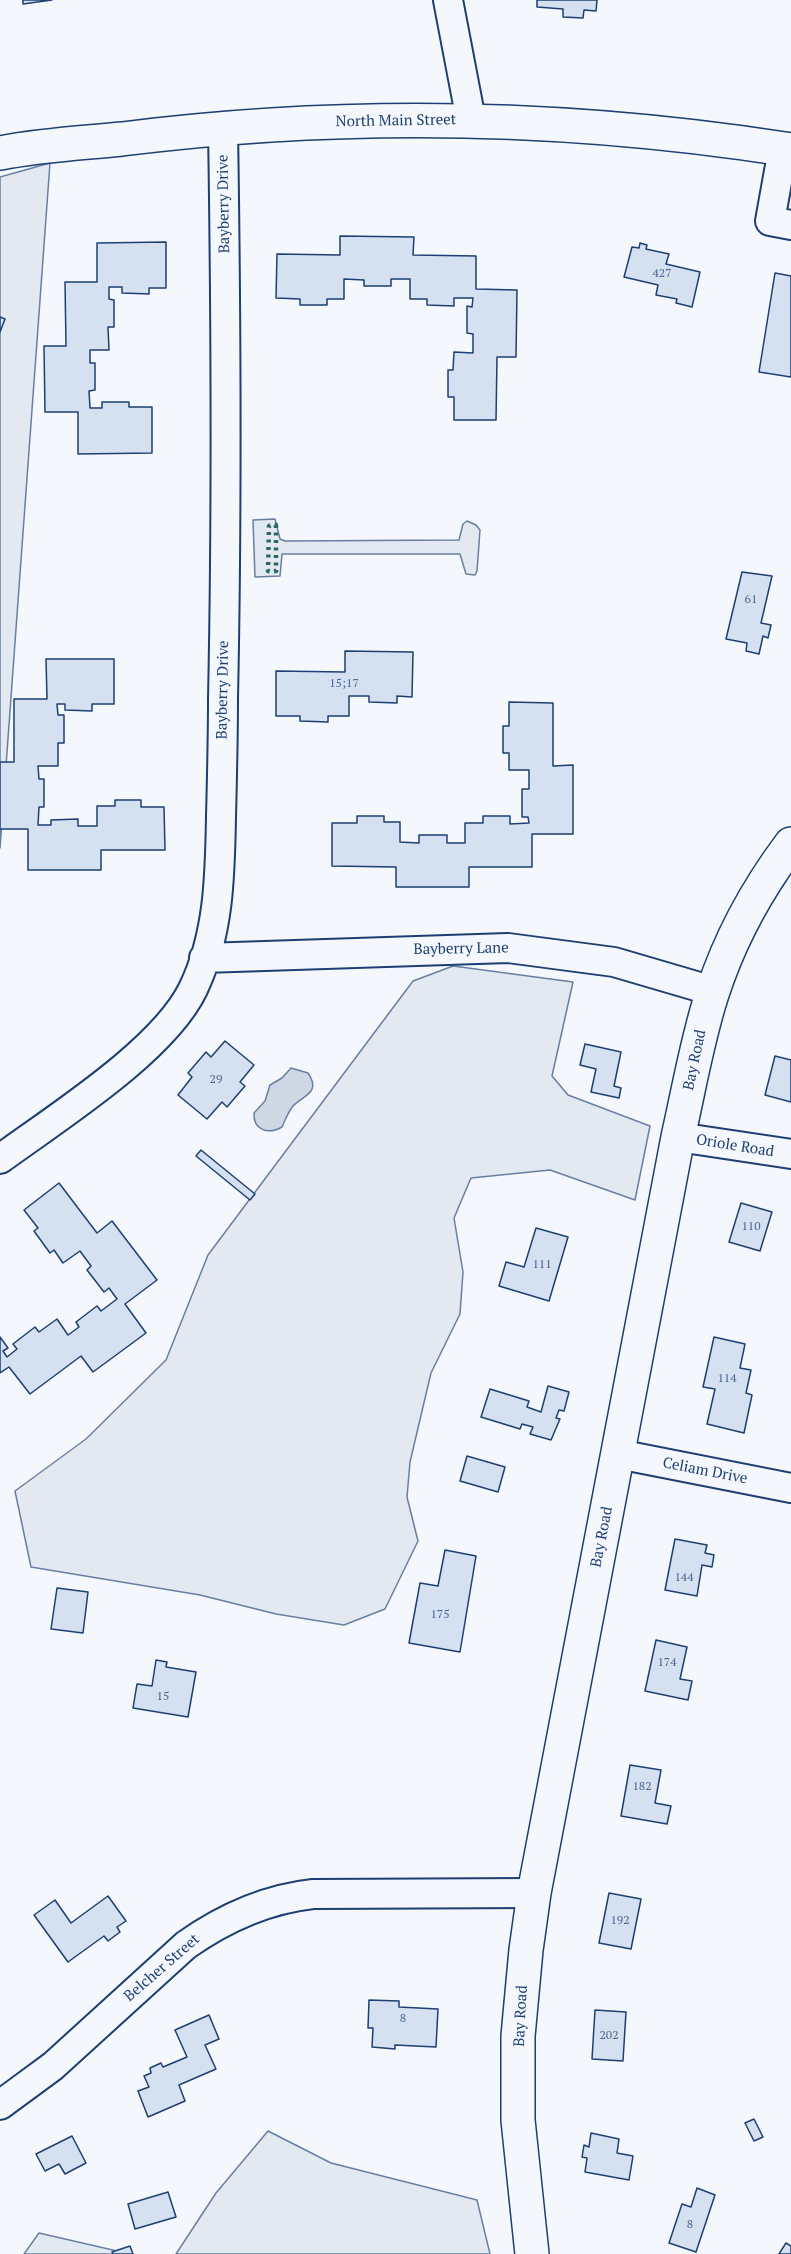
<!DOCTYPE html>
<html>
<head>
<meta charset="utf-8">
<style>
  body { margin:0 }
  canvas { display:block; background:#f4f7fb }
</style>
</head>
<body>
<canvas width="791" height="2254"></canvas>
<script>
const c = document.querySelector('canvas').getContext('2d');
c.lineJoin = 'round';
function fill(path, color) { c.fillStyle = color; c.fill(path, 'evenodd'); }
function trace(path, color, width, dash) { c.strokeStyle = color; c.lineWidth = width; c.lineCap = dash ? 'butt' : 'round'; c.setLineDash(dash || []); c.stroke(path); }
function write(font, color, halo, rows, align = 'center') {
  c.font = font + ' "PT Serif",serif'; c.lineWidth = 4.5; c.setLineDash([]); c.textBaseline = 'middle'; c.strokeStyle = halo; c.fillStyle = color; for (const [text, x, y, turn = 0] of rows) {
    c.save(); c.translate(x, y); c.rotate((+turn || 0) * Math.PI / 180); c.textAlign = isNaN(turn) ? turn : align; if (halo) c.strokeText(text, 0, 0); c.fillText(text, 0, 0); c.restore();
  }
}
const green = new Path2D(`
  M 50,163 L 0,848 L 0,177 Z
  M 275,519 L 280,539 L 285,541 L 459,540 L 463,524 L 467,521 L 476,525 L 480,530 L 477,571 L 475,575 L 466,574 L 460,554 L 282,554 L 280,576 L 255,577 L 253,520 Z
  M 453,966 L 573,982 L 552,1076 L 568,1095 L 650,1126 L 635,1200 L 550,1170 L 471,1178 L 454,1218 L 463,1272 L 460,1314 L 431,1373 L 410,1462 L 407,1497 L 418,1541 L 385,1609 L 344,1625 L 276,1614 L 200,1595 L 31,1567 L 15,1491 L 86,1439 L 166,1360 L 208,1255 L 413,981 Z
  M 268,2131 L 331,2163 L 477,2200 L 490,2254 L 176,2254 L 216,2193 Z
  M 39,2233 L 130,2254 L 24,2254 Z`);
fill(green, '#e3e9f0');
trace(green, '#687fa3', 1.5);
const water = new Path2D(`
  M 291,1068 L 308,1073 C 322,1093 302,1096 293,1106 C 288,1112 285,1121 282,1127 C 268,1135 253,1130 254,1113 L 265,1101 L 270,1085 L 282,1078 Z`);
fill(water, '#cfd7e4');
trace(water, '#687fa3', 1.5);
const building = new Path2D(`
  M 23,0 L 52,0 L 23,4 Z
  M 537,0 L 597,0 L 596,11 L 584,10 L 583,18 L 563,17 L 563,9 L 537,7 Z
  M 340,236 L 414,237 L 413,255 L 476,256 L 476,289 L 517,290 L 516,357 L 497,357 L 496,420 L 454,420 L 454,397 L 448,397 L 448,370 L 453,370 L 454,352 L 473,353 L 473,334 L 467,333 L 467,306 L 472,307 L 473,298 L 454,298 L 454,306 L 427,305 L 427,299 L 410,299 L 410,279 L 391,279 L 391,286 L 364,286 L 364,280 L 344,279 L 344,299 L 327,299 L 327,305 L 300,305 L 300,299 L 276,298 L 277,254 L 340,255 Z
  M 166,242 L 166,288 L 149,288 L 149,294 L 122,293 L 122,287 L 109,287 L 109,299 L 114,300 L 114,327 L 108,327 L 109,350 L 90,350 L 90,363 L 95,363 L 95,390 L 89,391 L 90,408 L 102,408 L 102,402 L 129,402 L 129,407 L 152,407 L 152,453 L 78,454 L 78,412 L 45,412 L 44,346 L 66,346 L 65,282 L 97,282 L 97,243 Z
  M 640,243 L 647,245 L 646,249 L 669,254 L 666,264 L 700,272 L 692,307 L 676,303 L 677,299 L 656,295 L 658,285 L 624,277 L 632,247 L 639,248 Z
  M 775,273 L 791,276 L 791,377 L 759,372 Z
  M 0,317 L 5,319 L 0,332 Z
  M 742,572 L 772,576 L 761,623 L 771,625 L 768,638 L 763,636 L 759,654 L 746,651 L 747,643 L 726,639 Z
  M 345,651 L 413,652 L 412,697 L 397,696 L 397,703 L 369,702 L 369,696 L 349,696 L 349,716 L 328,716 L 328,722 L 300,721 L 300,716 L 276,716 L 276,671 L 345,672 Z
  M 46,659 L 114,659 L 114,704 L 92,704 L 92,711 L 65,710 L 65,704 L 57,704 L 58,715 L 64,715 L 64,743 L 58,743 L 58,766 L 38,766 L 39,779 L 44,779 L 44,807 L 39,807 L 38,825 L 51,825 L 51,820 L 78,819 L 78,826 L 97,826 L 97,806 L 115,806 L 115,800 L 141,800 L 141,807 L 164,807 L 165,850 L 101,850 L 101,870 L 28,870 L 28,829 L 0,829 L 0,762 L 14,762 L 14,699 L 47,699 Z
  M 509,702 L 553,703 L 553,766 L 573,765 L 573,834 L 532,834 L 532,867 L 469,867 L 469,887 L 396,887 L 396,867 L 332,866 L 332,823 L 357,823 L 357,816 L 384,816 L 384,822 L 400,822 L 400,842 L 419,843 L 419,835 L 447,835 L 447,843 L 465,843 L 465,823 L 483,823 L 483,816 L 510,816 L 510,824 L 529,823 L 528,817 L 522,817 L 522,789 L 529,789 L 529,770 L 509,770 L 509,753 L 503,753 L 503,726 L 509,726 Z
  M 225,1041 L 254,1065 L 240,1082 L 245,1086 L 227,1107 L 222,1102 L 207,1119 L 178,1095 L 192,1077 L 188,1073 L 206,1052 L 211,1057 Z
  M 585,1044 L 621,1052 L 614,1086 L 621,1088 L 619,1098 L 591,1092 L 596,1069 L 580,1065 Z
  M 775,1056 L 791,1060 L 791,1102 L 765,1095 Z
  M 201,1150 L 255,1194 L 250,1200 L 196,1156 Z
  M 59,1183 L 97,1233 L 112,1221 L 157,1280 L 125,1304 L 146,1333 L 93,1372 L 81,1356 L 30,1394 L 9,1367 L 0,1373 L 0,1337 L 8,1348 L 3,1351 L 7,1357 L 17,1349 L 13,1344 L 35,1327 L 39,1332 L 57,1319 L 68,1335 L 79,1327 L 76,1322 L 97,1306 L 101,1311 L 117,1299 L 109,1288 L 104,1292 L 87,1270 L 91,1266 L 80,1251 L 63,1263 L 54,1250 L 50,1253 L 34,1231 L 38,1228 L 24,1210 Z
  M 741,1203 L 772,1212 L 760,1251 L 729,1242 Z
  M 536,1228 L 568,1237 L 549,1301 L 499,1286 L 506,1262 L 524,1267 Z
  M 714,1337 L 745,1344 L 740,1368 L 751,1370 L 746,1393 L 752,1395 L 744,1433 L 707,1424 L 715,1389 L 703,1387 Z
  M 548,1386 L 569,1392 L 564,1411 L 559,1410 L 556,1418 L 560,1419 L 551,1440 L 530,1434 L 533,1427 L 522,1424 L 520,1429 L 481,1417 L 490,1389 L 529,1401 L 527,1407 L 541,1412 Z
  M 467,1456 L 505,1467 L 498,1492 L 460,1481 Z
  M 675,1539 L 707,1545 L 705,1553 L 714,1555 L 712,1567 L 702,1565 L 697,1596 L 665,1590 Z
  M 445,1550 L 476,1556 L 460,1652 L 409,1643 L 420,1583 L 438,1586 Z
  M 57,1588 L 88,1592 L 83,1633 L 51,1629 Z
  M 656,1640 L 687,1647 L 680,1679 L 692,1681 L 688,1700 L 645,1691 Z
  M 156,1660 L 167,1662 L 166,1667 L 196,1672 L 188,1717 L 133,1708 L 137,1684 L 152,1686 Z
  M 630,1765 L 661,1770 L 655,1803 L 671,1806 L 667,1824 L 621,1816 Z
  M 609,1893 L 641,1899 L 631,1949 L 599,1943 Z
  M 108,1896 L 126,1921 L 117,1927 L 120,1932 L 108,1941 L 104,1936 L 68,1962 L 34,1915 L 55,1900 L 71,1923 Z
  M 369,2000 L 399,2001 L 399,2007 L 438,2009 L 436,2047 L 395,2045 L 395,2049 L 372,2047 L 373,2028 L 368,2028 Z
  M 595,2010 L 626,2012 L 623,2061 L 592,2059 Z
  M 209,2015 L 219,2039 L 205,2045 L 216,2069 L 179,2085 L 185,2101 L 148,2117 L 138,2091 L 149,2087 L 144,2076 L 151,2073 L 150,2068 L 161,2063 L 163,2067 L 187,2057 L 175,2030 Z
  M 754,2119 L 763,2137 L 754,2141 L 745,2123 Z
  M 591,2133 L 619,2139 L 617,2153 L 633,2156 L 629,2180 L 585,2172 L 587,2158 L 582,2157 L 584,2145 L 589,2147 Z
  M 72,2136 L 86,2163 L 65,2174 L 59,2164 L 45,2171 L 36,2154 Z
  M 697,2188 L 715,2195 L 696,2252 L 669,2243 L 682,2204 L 691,2207 Z
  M 168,2192 L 176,2217 L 135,2229 L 128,2204 Z
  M 786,2243 L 791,2246 L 791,2254 L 779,2254 Z
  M 130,2246 L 133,2254 L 113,2254 L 112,2252 Z`);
fill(building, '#d5e0f0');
trace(building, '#1d3f73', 1.5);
const minor = new Path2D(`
  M 448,0 L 471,120
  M 783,149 L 770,221 L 791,225
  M 204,958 L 508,948 L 614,962 L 713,991
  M 678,1137 L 791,1154
  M 0,1159 C 56,1118 163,1051 193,989 C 219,935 220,876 221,817 C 222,778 223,738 223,699 C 227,509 226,318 223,128
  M 618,1454 L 791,1488
  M 0,2105 L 53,2066 L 186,1945 C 223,1919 267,1899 313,1894 L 534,1893`);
const major = new Path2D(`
  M 0,153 C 40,145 81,143 122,139 C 345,111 569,115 791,150
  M 532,2254 L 518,2120 L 518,2036 L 526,1950 L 534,1893 L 678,1137 C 689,1089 697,1040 712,994 C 729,941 758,888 791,844`);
trace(minor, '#1d3f73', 32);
trace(major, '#1d3f73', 36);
trace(minor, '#f4f7fb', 28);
trace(major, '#f4f7fb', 33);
trace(new Path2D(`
  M 276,525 L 276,571 L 268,571 L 269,526 Z`), '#2c6c60', 4.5, [3, 4.5]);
write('12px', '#4b6792', null, [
  ["427",662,274],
  ["61",751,600],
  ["15;17",344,684],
  ["29",216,1080],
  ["110",751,1227],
  ["111",542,1265],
  ["114",727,1379],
  ["144",684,1578],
  ["175",440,1615],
  ["174",667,1663],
  ["15",163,1697],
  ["182",642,1787],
  ["192",620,1921],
  ["8",403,2019],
  ["202",609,2036],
  ["8",690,2225]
]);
write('15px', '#1d3f73', '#f4f7fb', [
  ["North Main Street",396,121,-1],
  ["Bayberry Drive",224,204,-91],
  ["Bayberry Drive",223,690,-89],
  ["Bayberry Lane",461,949,-1],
  ["Bay Road",695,1060,-78],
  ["Oriole Road",735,1146,9],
  ["Celiam Drive",705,1471,11],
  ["Bay Road",602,1537,-79],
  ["Belcher Street",162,1968,-41],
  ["Bay Road",521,2016,-87]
]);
</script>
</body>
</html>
